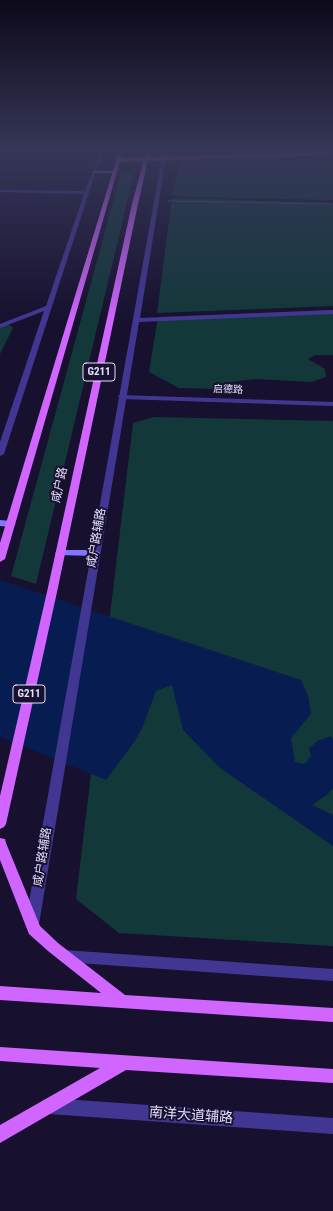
<!DOCTYPE html>
<html>
<head>
<meta charset="utf-8">
<style>
  body { margin:0 }
  canvas { display:block; background:#17102f }
</style>
</head>
<body>
<canvas width="333" height="1211"></canvas>
<script>
const c = document.querySelector('canvas').getContext('2d');
c.lineJoin = 'round';
function fill(path, color) { c.fillStyle = color; c.fill(path, 'evenodd'); }
function trace(path, color, width, dash) { c.strokeStyle = color; c.lineWidth = width; c.lineCap = dash ? 'butt' : 'round'; c.setLineDash(dash || []); c.stroke(path); }
function write(font, color, halo, rows, align = 'center') {
  c.font = font + ' "Roboto Condensed","Noto Sans SC",sans-serif'; c.lineWidth = 4; c.setLineDash([]); c.textBaseline = 'middle'; c.strokeStyle = halo; c.fillStyle = color; for (const [text, x, y, turn = 0] of rows) {
    c.save(); c.translate(x, y); c.rotate((+turn || 0) * Math.PI / 180); c.textAlign = isNaN(turn) ? turn : align; if (halo) c.strokeText(text, 0, 0); c.fillText(text, 0, 0); c.restore();
  }
}
fill(new Path2D(`
  M 282,155 L 333,158 L 333,200 L 187,197 L 172,195 L 180,159 Z
  M 121,173 L 134,173 L 36,584 L 11,576 Z
  M 172,198 L 333,203 L 333,306 L 157,313 Z
  M 333,310 L 333,355 L 315,355 L 308,359 L 325,369 L 326,377 L 312,382 L 255,379 L 224,383 L 222,389 L 179,388 L 149,372 L 158,317 Z
  M 8,324 L 13,328 L 0,354 L 0,328 Z
  M 154,417 L 333,421 L 333,946 L 119,933 L 76,899 L 133,423 Z`), '#12383a');
fill(new Path2D(`
  M 0,580 L 301,680 L 308,695 L 311,714 L 291,738 L 295,762 L 305,764 L 311,756 L 309,749 L 317,741 L 331,736 L 333,740 L 333,788 L 328,794 L 312,805 L 333,815 L 333,846 L 220,768 L 183,730 L 172,685 L 156,691 L 143,726 L 135,741 L 106,780 L 0,737 Z`), '#071d51');
trace(new Path2D(`
  M 168,201 L 333,204`), '#27c9ca', 1, [1, 1.5]);
fill(new Path2D(`
  M 101,151 L 105,151 L 94,177 L 4,454 L 0,456 L 0,442 L 44,311 L 0,328 L 0,324 L 46,306 L 84,194 L 0,192 L 0,190 L 85,191 Z
  M 163,151 L 167,151 L 140,318 L 333,310 L 333,314 L 139,322 L 39,924 L 37,928 L 32,930 L 27,928 L 25,924 Z
  M 64,950 L 333,969 L 333,981 L 64,962 L 59,960 L 57,956 L 59,952 Z
  M 49,1098 L 333,1118 L 333,1134 L 49,1114 L 43,1112 L 41,1106 L 43,1100 Z`), '#413792');
fill(new Path2D(`
  M 119,395 L 333,402 L 333,406 L 122,399 L 118,397 Z`), '#413792');
fill(new Path2D(`
  M 94,171 L 113,171 L 115,172 L 113,173 L 92,173 Z
  M 0,520 L 11,521 L 16,524 L 11,527 L 0,526 Z
  M 60,550 L 95,550 L 100,553 L 95,556 L 57,555 L 55,553 Z`), '#8175ff');
fill(new Path2D(`
  M 119,151 L 123,151 L 5,559 L 0,562 L 0,543 Z
  M 146,151 L 150,151 L 138,204 L 57,592 L 6,824 L 4,827 L 0,829 L 0,796 L 47,592 L 132,204 Z
  M 0,838 L 5,839 L 6,843 L 40,926 L 58,943 L 125,995 L 333,1008 L 333,1022 L 0,1000 L 0,986 L 101,993 L 48,951 L 29,934 L 0,860 Z
  M 0,1047 L 333,1069 L 333,1083 L 126,1070 L 0,1143 L 0,1125 L 100,1068 L 0,1061 Z`), '#d065ff');
fill(new Path2D(`
  M 333,151 L 333,155 L 117,162 L 114,160 L 117,158 Z`), '#ff599d');
const sky = c.createLinearGradient(0, 0, 0, 321);
sky.addColorStop(0, '#0d091a');
sky.addColorStop(0.47, '#363758');
sky.addColorStop(1, '#36375800');
c.fillStyle = sky;
c.fillRect(0, 0, 333, 321);
write('10px', '#e4deff', '#17102f', [
  ["启德路",228,390,2]
]);
for (const [x, y, w] of [
  [99,372,32],
  [29,694,32]
]) { const box = new Path2D(); box.roundRect(x - w / 2, y - 9, w, 18, 3); c.fillStyle = '#17102f'; c.fill(box); trace(box, '#e4deff', 1); }
write('bold 11px', '#e4deff', null, [
  ["G211",99,372],
  ["G211",29,694]
]);
write('12px', '#e4deff', '#17102f', [
  ["咸户路",60,485,-78],
  ["咸户路辅路",97,538,-80],
  ["咸户路辅路",43,857,-81]
]);
write('14px', '#e4deff', '#17102f', [
  ["南洋大道辅路",191,1116,4]
]);
</script>
</body>
</html>
